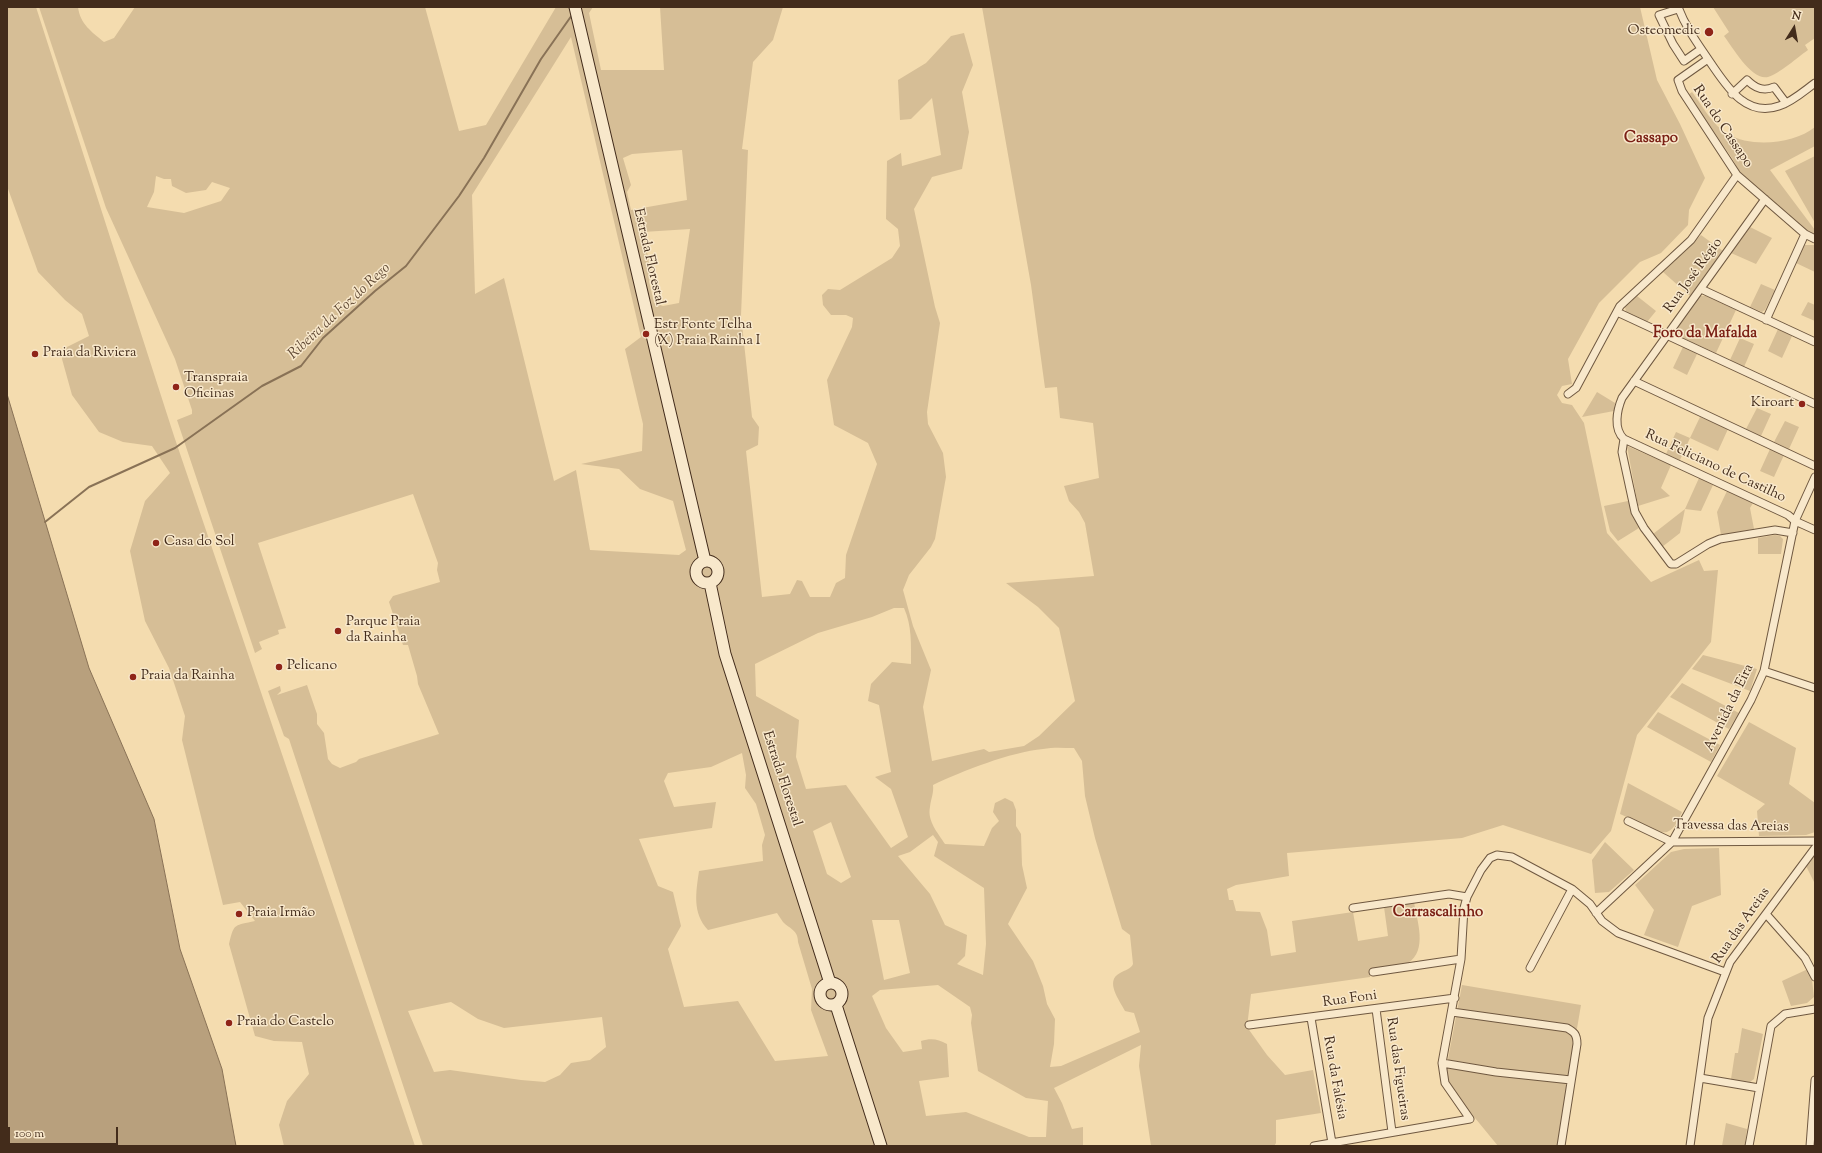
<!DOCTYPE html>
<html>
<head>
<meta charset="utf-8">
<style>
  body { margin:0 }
  #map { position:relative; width:1822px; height:1153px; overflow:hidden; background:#f4dcaf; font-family:"Sorts Mill Goudy",serif }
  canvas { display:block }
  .frame { position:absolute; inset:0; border:8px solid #432c1b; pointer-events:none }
  .north { position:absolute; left:1774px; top:8px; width:40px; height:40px; -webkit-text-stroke:3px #f8e8cb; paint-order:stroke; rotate:11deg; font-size:11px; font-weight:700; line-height:16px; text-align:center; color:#432c1b }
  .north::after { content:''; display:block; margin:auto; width:14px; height:18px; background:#432c1b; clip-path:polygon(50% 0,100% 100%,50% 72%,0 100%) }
  .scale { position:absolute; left:8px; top:1127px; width:110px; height:18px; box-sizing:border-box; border:2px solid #432c1b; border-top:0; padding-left:5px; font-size:12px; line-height:14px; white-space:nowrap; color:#432c1b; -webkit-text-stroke:3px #f8e8cb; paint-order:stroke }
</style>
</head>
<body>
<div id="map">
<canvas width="1822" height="1153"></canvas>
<div class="frame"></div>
<div class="north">N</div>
<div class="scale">100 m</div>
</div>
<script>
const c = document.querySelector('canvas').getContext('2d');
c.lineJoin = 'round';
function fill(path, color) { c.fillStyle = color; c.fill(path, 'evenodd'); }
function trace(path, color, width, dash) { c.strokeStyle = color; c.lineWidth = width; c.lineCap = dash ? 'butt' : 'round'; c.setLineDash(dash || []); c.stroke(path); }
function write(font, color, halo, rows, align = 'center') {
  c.font = font + ' "Sorts Mill Goudy",serif'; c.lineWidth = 3; c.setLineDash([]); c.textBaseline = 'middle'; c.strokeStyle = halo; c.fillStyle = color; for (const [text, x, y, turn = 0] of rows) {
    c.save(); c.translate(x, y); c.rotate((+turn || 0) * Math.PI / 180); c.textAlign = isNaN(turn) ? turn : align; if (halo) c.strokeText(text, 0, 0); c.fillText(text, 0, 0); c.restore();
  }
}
fill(new Path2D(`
  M 7,7 L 36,7 L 174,436 L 415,1146 L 284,1146 L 279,1125 L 287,1101 L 309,1074 L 302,1042 L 274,1041 L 255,1036 L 229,944 C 234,922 235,926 255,921 L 240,902 L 223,905 L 182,740 L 185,716 L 169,668 L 145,621 L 130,551 L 145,501 L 170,473 L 152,446 L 123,442 L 99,432 L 72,395 L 62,359 L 63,349 L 89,336 L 82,314 L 65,300 L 38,272 L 7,186 Z
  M 39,7 L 78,7 C 80,24 92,32 104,42 L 114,38 L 135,7 L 425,7 L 459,131 L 486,125 L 556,7 L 593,7 L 589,13 L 601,70 L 664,70 L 660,7 L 783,7 L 773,40 L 753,62 L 742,149 L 748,150 L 741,315 L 752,417 L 759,427 L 758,445 L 746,451 L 762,597 L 790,594 L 797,580 L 802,581 L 810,597 L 830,597 L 836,583 L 845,578 L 846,555 L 877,464 L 868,443 L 834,425 L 827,380 L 852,327 L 853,318 L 846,315 L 831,315 L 823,305 L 822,295 L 828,289 L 840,290 L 892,258 L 900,246 L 898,229 L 886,219 L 887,161 L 901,153 L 902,166 L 941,155 L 932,98 L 911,119 L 900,120 L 898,80 L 926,63 L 951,36 L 964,33 L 973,65 L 962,92 L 969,132 L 962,169 L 932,177 L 914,209 L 935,307 L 940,323 L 927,412 L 928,424 L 943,453 L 946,477 L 935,539 L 931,547 L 909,575 L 903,590 L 913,626 L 931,670 L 923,707 L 932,761 L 984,749 L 989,752 L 1024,746 L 1039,736 L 1075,701 L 1059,628 L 1038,607 L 1006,583 L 1094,576 L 1085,523 L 1079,512 L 1069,501 L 1064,486 L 1099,478 L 1093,423 L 1060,418 L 1057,387 L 1045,388 L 1031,285 L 982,7 L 1640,7 L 1657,80 L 1680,124 L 1705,178 L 1689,210 L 1688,225 L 1661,253 L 1640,262 L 1599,303 L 1568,359 L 1572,384 L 1562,386 L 1557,395 L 1562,403 L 1572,405 L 1584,423 L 1607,533 L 1651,582 L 1699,560 L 1704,571 L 1718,570 L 1711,642 L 1637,735 L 1611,831 L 1591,854 L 1503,825 L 1462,838 L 1287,853 L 1289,876 L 1236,885 L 1227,889 L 1229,900 L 1233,900 L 1236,911 L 1260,912 L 1267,930 L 1271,956 L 1296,952 L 1292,921 L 1353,912 L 1358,941 L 1388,936 L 1384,907 L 1414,902 C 1417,921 1428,950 1408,963 C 1402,967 1380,967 1372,969 L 1370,977 L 1251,994 L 1247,1027 L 1267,1055 L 1285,1075 L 1313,1070 L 1321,1113 L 1276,1120 L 1276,1143 L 1274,1146 L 1151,1146 L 1139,1066 L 1141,1045 L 1054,1088 L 1062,1103 L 1072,1129 L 1083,1127 L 1083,1146 L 423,1146 L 289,739 L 284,736 L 268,691 L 280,686 L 281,691 L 277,695 L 307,685 L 317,714 L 317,724 L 324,733 L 328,759 L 332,764 L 340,768 L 356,762 L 359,759 L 439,734 L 418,684 L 417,676 L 408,645 L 403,645 L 389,602 L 393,596 L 440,582 L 437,570 L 438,563 L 413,494 L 258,543 L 286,628 L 278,630 L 279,634 L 259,642 L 262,649 L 255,653 L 177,420 L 192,414 L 192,410 L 175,359 L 106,208 ZM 571,37 L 641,337 L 625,349 L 643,424 L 642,451 L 581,464 L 619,469 L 640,489 L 673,501 L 686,550 L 679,555 L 590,550 L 576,470 L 554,481 L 504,278 L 475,294 L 472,195 ZM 682,150 L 687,200 L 631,210 L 627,192 L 631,185 L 623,158 L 632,154 ZM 156,176 L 164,179 L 171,179 L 172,186 L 186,193 L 206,190 L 212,182 L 230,188 L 221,201 L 184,213 L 147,207 L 154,192 ZM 690,229 L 679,303 L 663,306 L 654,303 L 649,281 L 651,272 L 643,232 ZM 894,608 L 904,608 C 912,626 911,644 911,664 L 892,662 L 871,684 L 868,701 L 879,705 L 891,772 L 875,777 L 891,789 L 908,837 L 891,848 L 846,785 L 806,789 L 796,757 L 799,720 L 756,696 L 755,664 L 818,633 L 872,617 ZM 1074,748 L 1082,761 L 1085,796 L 1095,838 L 1122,929 L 1130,935 L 1133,964 C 1131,969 1125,970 1120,973 C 1104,981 1120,1001 1125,1011 L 1134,1013 L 1140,1032 L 1061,1066 L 1050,1067 L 1054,1044 L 1055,1019 L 1047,1004 L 1043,986 L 1033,961 L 1008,924 L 1027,888 L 1022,865 L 1021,834 L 1016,826 L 1016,810 L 1013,802 L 1005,798 L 995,803 L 993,812 L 999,821 L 992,828 L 984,846 L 945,844 C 938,833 927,821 930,807 C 931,798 934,793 933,785 C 962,771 1011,752 1043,749 C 1053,747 1064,748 1074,748 ZM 742,753 L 746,775 L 745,788 L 756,804 L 765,835 L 762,845 L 763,861 L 699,871 C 696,892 692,913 708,930 L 777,913 C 779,916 781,919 783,922 C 790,929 798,930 798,942 L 812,989 L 811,1010 L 828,1056 L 775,1061 L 738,1001 L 684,1007 L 668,949 L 681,926 L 673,892 L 658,886 L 639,839 L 712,828 L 716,802 L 674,807 L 664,781 L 668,773 L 711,767 ZM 831,822 L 851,877 L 841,883 L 827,874 L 813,831 ZM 933,835 L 938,842 L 934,856 L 984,888 L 986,944 L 983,975 L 957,964 L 965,956 L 967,935 L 945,925 L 930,894 L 898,856 L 910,852 ZM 872,920 L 899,920 L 910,973 L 884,980 ZM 938,985 L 970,1007 L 972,1015 L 971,1023 L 978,1071 L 1026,1098 L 1048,1101 L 1046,1137 L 1029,1137 L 966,1112 L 926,1116 L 919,1081 L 949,1077 L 947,1044 C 938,1039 931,1038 921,1041 L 922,1049 L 903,1052 L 886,1028 L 872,996 L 880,990 ZM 451,1002 L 478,1019 L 504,1028 L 602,1017 L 606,1047 L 590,1060 L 571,1063 L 560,1075 L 545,1082 L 521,1080 L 450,1070 L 434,1072 L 408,1011 Z
  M 1713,7 L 1815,7 L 1815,38 L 1805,45 L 1808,50 C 1798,57 1779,74 1768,77 C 1752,81 1733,48 1724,36 L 1729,32 Z
  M 1692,92 C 1702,105 1713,126 1728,134 C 1751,148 1794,144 1815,127 L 1815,146 L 1770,170 L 1815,230 L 1815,235 L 1811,234 L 1739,171 L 1732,158 L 1688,95 Z
  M 1815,156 L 1815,223 L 1785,171 Z
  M 1750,227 L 1772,238 L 1756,264 L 1731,253 Z
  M 1701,235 L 1723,251 L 1690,296 L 1663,272 Z
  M 1804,245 L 1815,245 L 1815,272 L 1796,263 Z
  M 1761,284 L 1775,290 L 1765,310 L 1762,312 L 1750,307 Z
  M 1637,296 L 1656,311 L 1647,322 L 1626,312 L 1625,307 Z
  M 1700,296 L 1706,296 L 1736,310 L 1716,353 L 1676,335 L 1675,330 Z
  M 1808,302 L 1815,305 L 1815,321 L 1801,315 Z
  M 1778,329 L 1792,336 L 1782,358 L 1768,351 Z
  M 1740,338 L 1754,344 L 1744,367 L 1730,360 Z
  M 1683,347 L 1697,354 L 1687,375 L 1673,368 Z
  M 1597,392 L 1615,403 L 1614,411 L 1582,417 Z
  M 1757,408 L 1771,414 L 1761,436 L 1746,429 Z
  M 1700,417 L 1728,429 L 1718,451 L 1690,438 L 1680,460 L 1666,454 L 1676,432 L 1690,438 Z
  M 1785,421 L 1799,427 L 1789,449 L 1774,442 Z
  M 1627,446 L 1671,465 L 1661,488 L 1670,496 L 1638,506 Z
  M 1770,449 L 1784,455 L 1774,477 L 1760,471 Z
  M 1699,478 L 1713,485 L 1701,511 L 1685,509 L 1680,533 L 1662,547 L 1653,534 L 1685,509 Z
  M 1727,491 L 1753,503 L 1750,508 L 1754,529 L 1721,535 L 1717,512 Z
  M 1628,501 L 1639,528 L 1618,541 L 1610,531 L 1604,506 Z
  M 1775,535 L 1780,536 L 1783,539 L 1781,554 L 1758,554 L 1758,538 Z
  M 1703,655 L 1757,669 L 1750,691 L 1692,669 Z
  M 1682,683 L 1739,713 L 1729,729 L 1670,697 Z
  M 1658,712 L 1720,745 L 1711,762 L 1647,727 Z
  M 1749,722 L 1796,748 L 1789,784 L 1815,803 L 1815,832 L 1806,835 L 1759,836 L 1757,811 L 1765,804 L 1717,776 Z
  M 1628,783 L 1682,812 C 1679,818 1675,829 1667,832 C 1660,835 1629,818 1620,814 Z
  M 1605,842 L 1634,870 L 1609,892 L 1595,893 L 1592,860 Z
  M 1719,848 L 1721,895 L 1692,906 L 1678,947 L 1644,935 L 1654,910 L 1635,885 L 1671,852 L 1684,849 Z
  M 1815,854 L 1815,884 L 1806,866 Z
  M 1808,969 L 1812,980 L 1814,997 L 1807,1003 L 1791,1006 L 1782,981 Z
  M 1462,985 L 1581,1005 L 1557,1146 L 1498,1146 L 1448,1085 L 1445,1075 Z
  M 1742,1028 L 1763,1034 L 1754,1079 L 1750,1082 L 1731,1079 L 1735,1053 L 1738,1053 Z
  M 1726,1123 L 1747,1129 L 1745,1146 L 1722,1146 Z`), '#d6be96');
const water = new Path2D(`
  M 7,394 L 89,668 L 154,819 L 180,949 L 222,1069 L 236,1146 L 7,1146 Z`);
fill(water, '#b8a07d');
trace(water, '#897256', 1);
trace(new Path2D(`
  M 45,522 L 89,487 L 175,448 L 262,386 L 301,366 L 323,338 L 375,291 L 406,266 L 459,196 L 484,158 L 541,59 L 572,15`), '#897256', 2);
const street = new Path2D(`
  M 1678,7 C 1686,28 1698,44 1710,62 C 1726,85 1745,118 1779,106 C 1792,102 1804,91 1815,83
  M 1678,9 L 1659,15 L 1673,44 L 1684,61 L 1701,49
  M 1708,59 L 1678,80 L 1682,91 L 1737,175 L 1805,234 L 1815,239
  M 1732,94 L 1747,80 C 1755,88 1763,92 1774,87 L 1786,103
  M 1765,199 L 1622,398 C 1617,410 1613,429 1624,439 L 1622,452 L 1635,512 L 1644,528 L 1671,564 L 1676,564 L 1708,544 L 1720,539 L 1775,530 L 1793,533
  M 1701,289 L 1815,342
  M 1617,312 L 1815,404
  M 1766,320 L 1805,234
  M 1634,381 L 1815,466
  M 1568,394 L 1576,388 L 1620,306 L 1691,240 L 1737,175
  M 1624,439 L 1788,515 L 1795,521 L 1815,530
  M 1764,671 L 1815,688
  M 1628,821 L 1672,842 L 1815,841
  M 1353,908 L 1449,894 L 1467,897
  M 1596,913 L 1672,842 L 1751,700 L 1764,671 L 1795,521 L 1815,477
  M 1766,914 L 1805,958 L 1815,977
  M 1530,968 L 1572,889
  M 1373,972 L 1461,959
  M 1376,1009 L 1392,1132
  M 1452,1012 L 1567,1028 C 1574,1032 1577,1034 1577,1044 L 1561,1146
  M 1311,1018 L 1332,1143
  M 1249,1025 L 1455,998
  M 1442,1063 L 1496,1072 L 1571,1080
  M 1700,1078 L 1759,1088
  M 1314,1146 L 1470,1119 L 1445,1083 L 1442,1063 L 1461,959 L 1464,908 L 1467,897 L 1481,870 L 1490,858 L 1497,855 L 1512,857 L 1572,889 L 1590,904 L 1602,921 L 1618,933 L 1725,972
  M 1690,1146 L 1708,1018 L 1730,962 L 1815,848
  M 1749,1146 L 1771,1026 L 1785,1014 L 1815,1009
  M 1810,1146 L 1815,1080`);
const secondary = new Path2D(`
  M 575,7 L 705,561
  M696 572a11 11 0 1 1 22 0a11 11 0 1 1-22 0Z
  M 710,583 L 725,654 L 830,983
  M820 994a11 11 0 1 1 22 0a11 11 0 1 1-22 0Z
  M 836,1005 L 881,1146`);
trace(street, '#6f5840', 9);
trace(secondary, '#432c1b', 13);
trace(street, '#f8e8cb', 7);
trace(secondary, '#f8e8cb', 11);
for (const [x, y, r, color] of [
  [1709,32,5,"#8f2418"],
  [646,334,4,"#8f2418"],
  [35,354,4,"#8f2418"],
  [176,387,4,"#8f2418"],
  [1802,404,4,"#8f2418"],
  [156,543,4,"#8f2418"],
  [338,631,4,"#8f2418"],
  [279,667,4,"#8f2418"],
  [133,677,4,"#8f2418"],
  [239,914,4,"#8f2418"],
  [229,1023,4,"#8f2418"]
]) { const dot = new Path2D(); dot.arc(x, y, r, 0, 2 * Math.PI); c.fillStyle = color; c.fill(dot); trace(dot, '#f8e8cb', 1.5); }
write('14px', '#432c1b', '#f8e8cb', [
  ["Osteomedic",1700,32,"right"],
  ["Estr Fonte Telha",654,326],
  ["(X) Praia Rainha I",654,342],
  ["Praia da Riviera",43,354],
  ["Transpraia",184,379],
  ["Oficinas",184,395],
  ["Kiroart",1794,404,"right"],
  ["Casa do Sol",164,543],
  ["Parque Praia",346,623],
  ["da Rainha",346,639],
  ["Pelicano",287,667],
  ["Praia da Rainha",141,677],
  ["Praia Irmão",247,914],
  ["Praia do Castelo",237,1023]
], 'left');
write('14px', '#432c1b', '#f8e8cb', [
  ["Rua do Cassapo",1722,127,56],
  ["Estrada Florestal",648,257,77],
  ["Rua José Régio",1694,276,-54],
  ["Rua Feliciano de Castilho",1715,467,25],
  ["Avenida da Eira",1730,708,-64],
  ["Estrada Florestal",781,779,72],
  ["Travessa das Areias",1731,827,1],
  ["Rua das Areias",1742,926,-55],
  ["Rua Foni",1350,1000,-8],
  ["Rua das Figueiras",1397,1069,82],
  ["Rua da Falésia",1334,1078,80]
]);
write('bold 15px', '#7a1f14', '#f8e8cb', [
  ["Cassapo",1651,139],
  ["Foro da Mafalda",1705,334],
  ["Carrascalinho",1438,913]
]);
write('italic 15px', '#604934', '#f8e8cb', [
  ["Ribeira da Foz do Rego",340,312,-43]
]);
</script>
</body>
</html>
